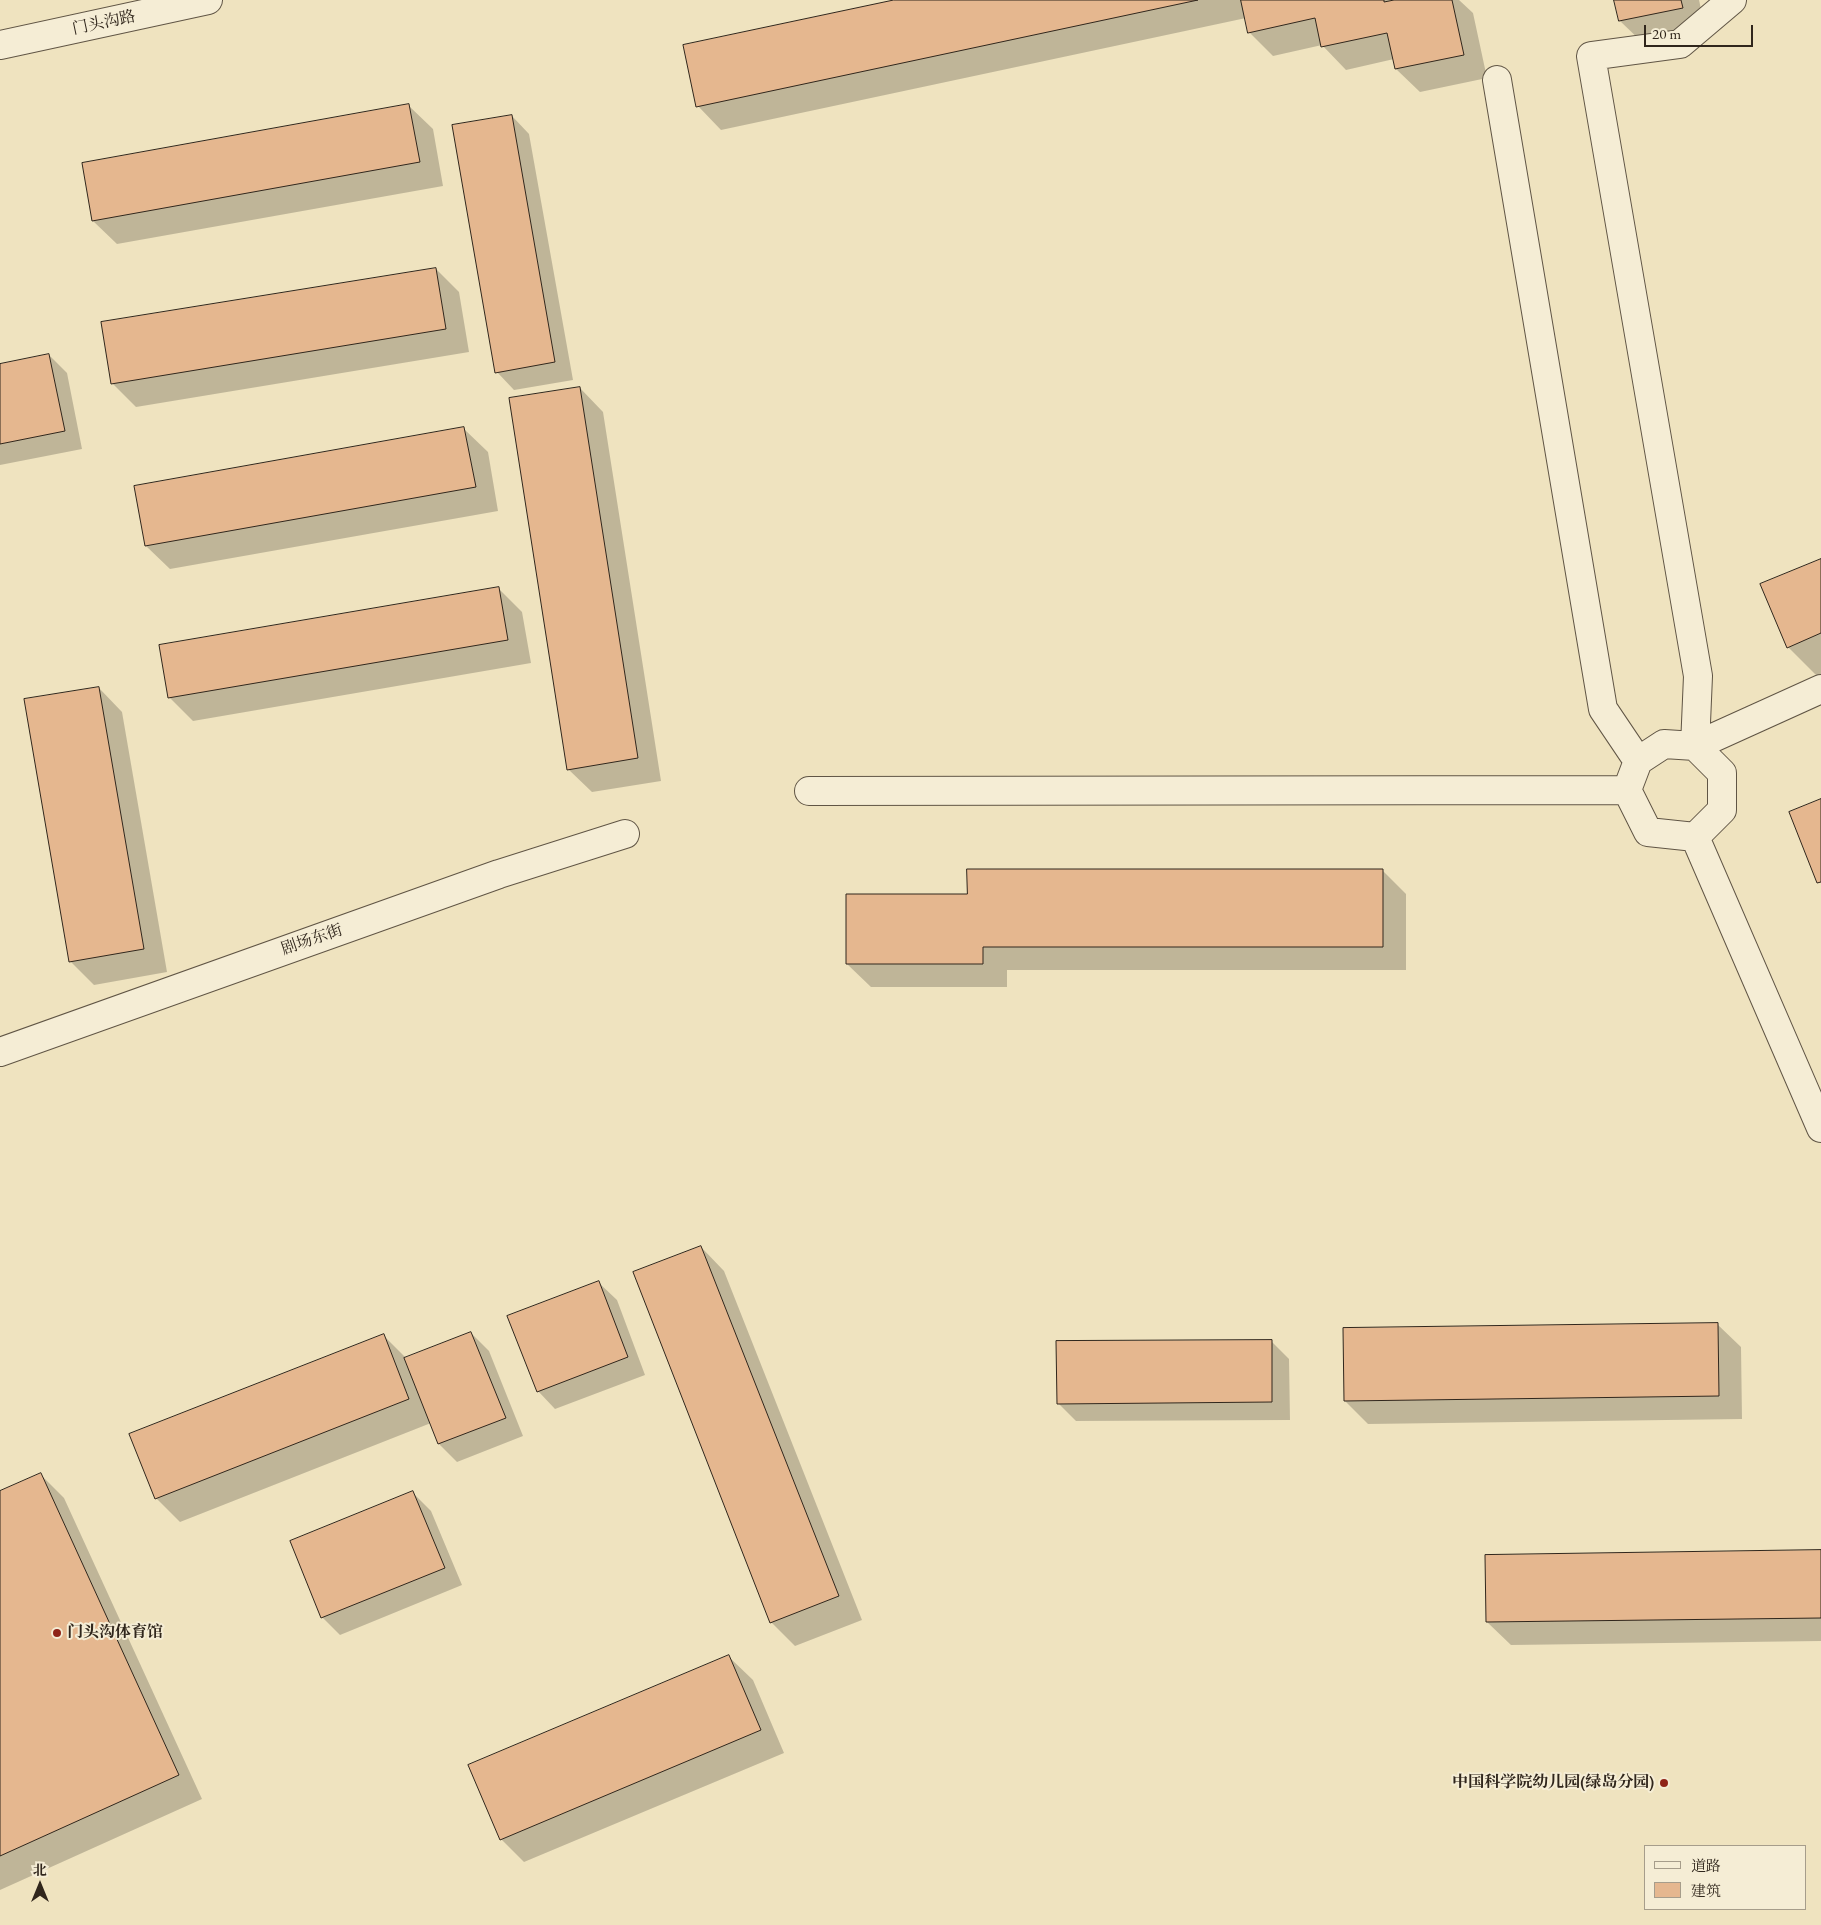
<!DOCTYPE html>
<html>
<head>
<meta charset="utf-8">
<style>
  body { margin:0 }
  #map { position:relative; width:1821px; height:1925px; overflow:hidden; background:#efe3bf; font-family:"EB Garamond","Noto Serif SC",serif }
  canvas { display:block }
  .legend { position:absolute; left:1644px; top:1845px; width:162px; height:65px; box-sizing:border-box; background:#f5edd5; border:1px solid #a69d8b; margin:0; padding:6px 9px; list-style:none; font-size:15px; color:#30261c }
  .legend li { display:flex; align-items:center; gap:10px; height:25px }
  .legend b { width:25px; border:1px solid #a69d8b }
  .north { position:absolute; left:15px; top:1860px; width:50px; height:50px; -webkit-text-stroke:4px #f5edd5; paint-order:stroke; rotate:0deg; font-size:14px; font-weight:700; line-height:20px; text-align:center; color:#30261c }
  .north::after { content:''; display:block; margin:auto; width:18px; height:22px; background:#30261c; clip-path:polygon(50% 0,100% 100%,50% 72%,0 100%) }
  .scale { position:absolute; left:1644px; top:25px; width:109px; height:22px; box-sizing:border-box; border:2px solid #30261c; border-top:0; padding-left:6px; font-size:15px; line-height:18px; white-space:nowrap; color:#30261c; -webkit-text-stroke:4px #f5edd5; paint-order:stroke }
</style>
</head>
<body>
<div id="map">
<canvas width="1821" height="1925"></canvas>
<ul class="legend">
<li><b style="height:6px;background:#f5edd5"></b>道路</li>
<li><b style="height:14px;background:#e5b78f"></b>建筑</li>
</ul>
<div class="north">北</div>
<div class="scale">20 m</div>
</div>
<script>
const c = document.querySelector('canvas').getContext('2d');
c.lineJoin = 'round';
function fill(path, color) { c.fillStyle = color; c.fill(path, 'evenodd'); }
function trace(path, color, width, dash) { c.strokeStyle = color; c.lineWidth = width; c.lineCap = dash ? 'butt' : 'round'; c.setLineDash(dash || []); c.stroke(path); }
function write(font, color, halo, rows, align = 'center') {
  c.font = font + ' "EB Garamond","Noto Serif SC",serif'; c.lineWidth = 4; c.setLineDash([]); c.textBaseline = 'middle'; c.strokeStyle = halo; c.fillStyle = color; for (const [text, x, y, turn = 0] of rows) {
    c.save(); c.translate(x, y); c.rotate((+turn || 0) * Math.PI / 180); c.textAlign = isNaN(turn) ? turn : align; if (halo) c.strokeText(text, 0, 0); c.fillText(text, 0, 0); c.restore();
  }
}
fill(new Path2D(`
  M 900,0 L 1459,0 L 1473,13 L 1487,78 L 1420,92 L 1396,69 L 1394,59 L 1346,70 L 1322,45 L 1273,56 L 1249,32 L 1246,18 L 721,130 L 698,106 Z
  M 1616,0 L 1699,0 L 1706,32 L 1644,44 L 1620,21 Z
  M 409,106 L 433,129 L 443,186 L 117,244 L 93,221 Z
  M 512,116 L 529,134 L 573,380 L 514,390 L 497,372 Z
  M 436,269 L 459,292 L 469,352 L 136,407 L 112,383 Z
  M 49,355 L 67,373 L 82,449 L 0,465 L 0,366 Z
  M 580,388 L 603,412 L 661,781 L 592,792 L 568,769 Z
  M 464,429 L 488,452 L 498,511 L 170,569 L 146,546 Z
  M 1821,560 L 1821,680 L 1788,647 Z
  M 498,588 L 522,612 L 531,663 L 193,721 L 169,697 Z
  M 99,688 L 122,712 L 167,972 L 94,985 L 70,961 Z
  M 1382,870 L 1406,894 L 1406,970 L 1007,970 L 1007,987 L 871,987 L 847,964 L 969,895 Z
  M 701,1247 L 724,1271 L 862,1620 L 795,1646 L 771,1622 Z
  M 599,1283 L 617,1300 L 645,1375 L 555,1409 L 538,1391 Z
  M 1717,1324 L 1741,1347 L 1742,1419 L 1368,1424 L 1345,1401 Z
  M 471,1333 L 489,1351 L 523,1436 L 457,1462 L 439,1444 L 431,1423 L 180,1522 L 156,1498 L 383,1335 L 406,1358 Z
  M 1271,1341 L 1289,1359 L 1290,1420 L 1076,1421 L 1058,1403 Z
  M 40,1474 L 64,1498 L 202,1799 L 0,1890 L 0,1493 Z
  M 413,1493 L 431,1511 L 462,1585 L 340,1635 L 322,1617 Z
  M 1821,1552 L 1821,1641 L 1511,1645 L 1487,1622 Z
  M 729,1657 L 753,1680 L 784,1753 L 524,1862 L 501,1839 Z`), '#0003');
const building = new Path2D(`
  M 894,0 L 1198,0 L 696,107 L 683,45 Z
  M 1241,0 L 1384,0 L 1384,2 L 1394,0 L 1452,0 L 1464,55 L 1395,69 L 1387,33 L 1321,47 L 1315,18 L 1248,33 Z
  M 1614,0 L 1681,0 L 1683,8 L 1619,21 Z
  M 409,104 L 420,162 L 92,221 L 82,163 Z
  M 512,115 L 555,362 L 495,373 L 452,125 Z
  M 436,268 L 446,329 L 111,384 L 101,322 Z
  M 49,354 L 65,431 L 0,444 L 0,364 Z
  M 580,387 L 638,758 L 567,770 L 509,398 Z
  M 464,427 L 476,487 L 145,546 L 134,486 Z
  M 1821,559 L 1821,633 L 1787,648 L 1760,584 Z
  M 499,587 L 508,640 L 168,698 L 159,645 Z
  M 99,687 L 144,949 L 69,962 L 24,699 Z
  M 1821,799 L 1821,882 L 1817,883 L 1789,812 Z
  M 967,869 L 1383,869 L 1383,947 L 983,947 L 983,964 L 846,964 L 846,894 L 967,894 Z
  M 701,1246 L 839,1596 L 770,1623 L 633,1272 Z
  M 599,1281 L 628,1357 L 537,1392 L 507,1316 Z
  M 1718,1323 L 1719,1396 L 1344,1401 L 1343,1328 Z
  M 471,1332 L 506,1418 L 438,1444 L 404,1358 Z
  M 384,1334 L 409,1399 L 155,1499 L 129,1434 Z
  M 1272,1340 L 1272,1402 L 1057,1404 L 1056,1341 Z
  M 41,1473 L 179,1775 L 0,1856 L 0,1491 Z
  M 413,1491 L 445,1568 L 321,1618 L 290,1541 Z
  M 1821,1550 L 1821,1618 L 1486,1622 L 1485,1555 Z
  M 729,1655 L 761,1730 L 500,1840 L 468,1765 Z`);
fill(building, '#e5b78f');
trace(building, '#30261c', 1);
const minor = new Path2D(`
  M 1732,0 L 1680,44 L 1591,56 L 1698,676 L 1695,746 L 1821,689
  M 0,45 L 208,0
  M 1497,80 L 1603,709 L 1638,761
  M 1664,744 L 1695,746 L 1722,773 L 1722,810 L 1695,837 L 1648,832 L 1627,790 L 1638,761 Z
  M 809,791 L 1627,790
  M 1695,837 L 1821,1128
  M 0,1052 L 499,874 L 625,834`);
trace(minor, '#605545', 30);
trace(minor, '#f5edd5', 28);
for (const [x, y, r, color] of [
  [57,1633,5,"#8f2418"],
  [1664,1783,5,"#8f2418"]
]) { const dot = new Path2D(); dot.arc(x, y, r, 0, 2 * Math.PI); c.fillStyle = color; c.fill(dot); trace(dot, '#f5edd5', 2); }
write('16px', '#30261c', '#f5edd5', [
  ["门头沟路",104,23,-12],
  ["剧场东街",312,940,-19]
]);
write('bold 16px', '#30261c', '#f5edd5', [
  ["门头沟体育馆",67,1633],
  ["中国科学院幼儿园(绿岛分园)",1654,1783,"right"]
], 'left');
</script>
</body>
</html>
